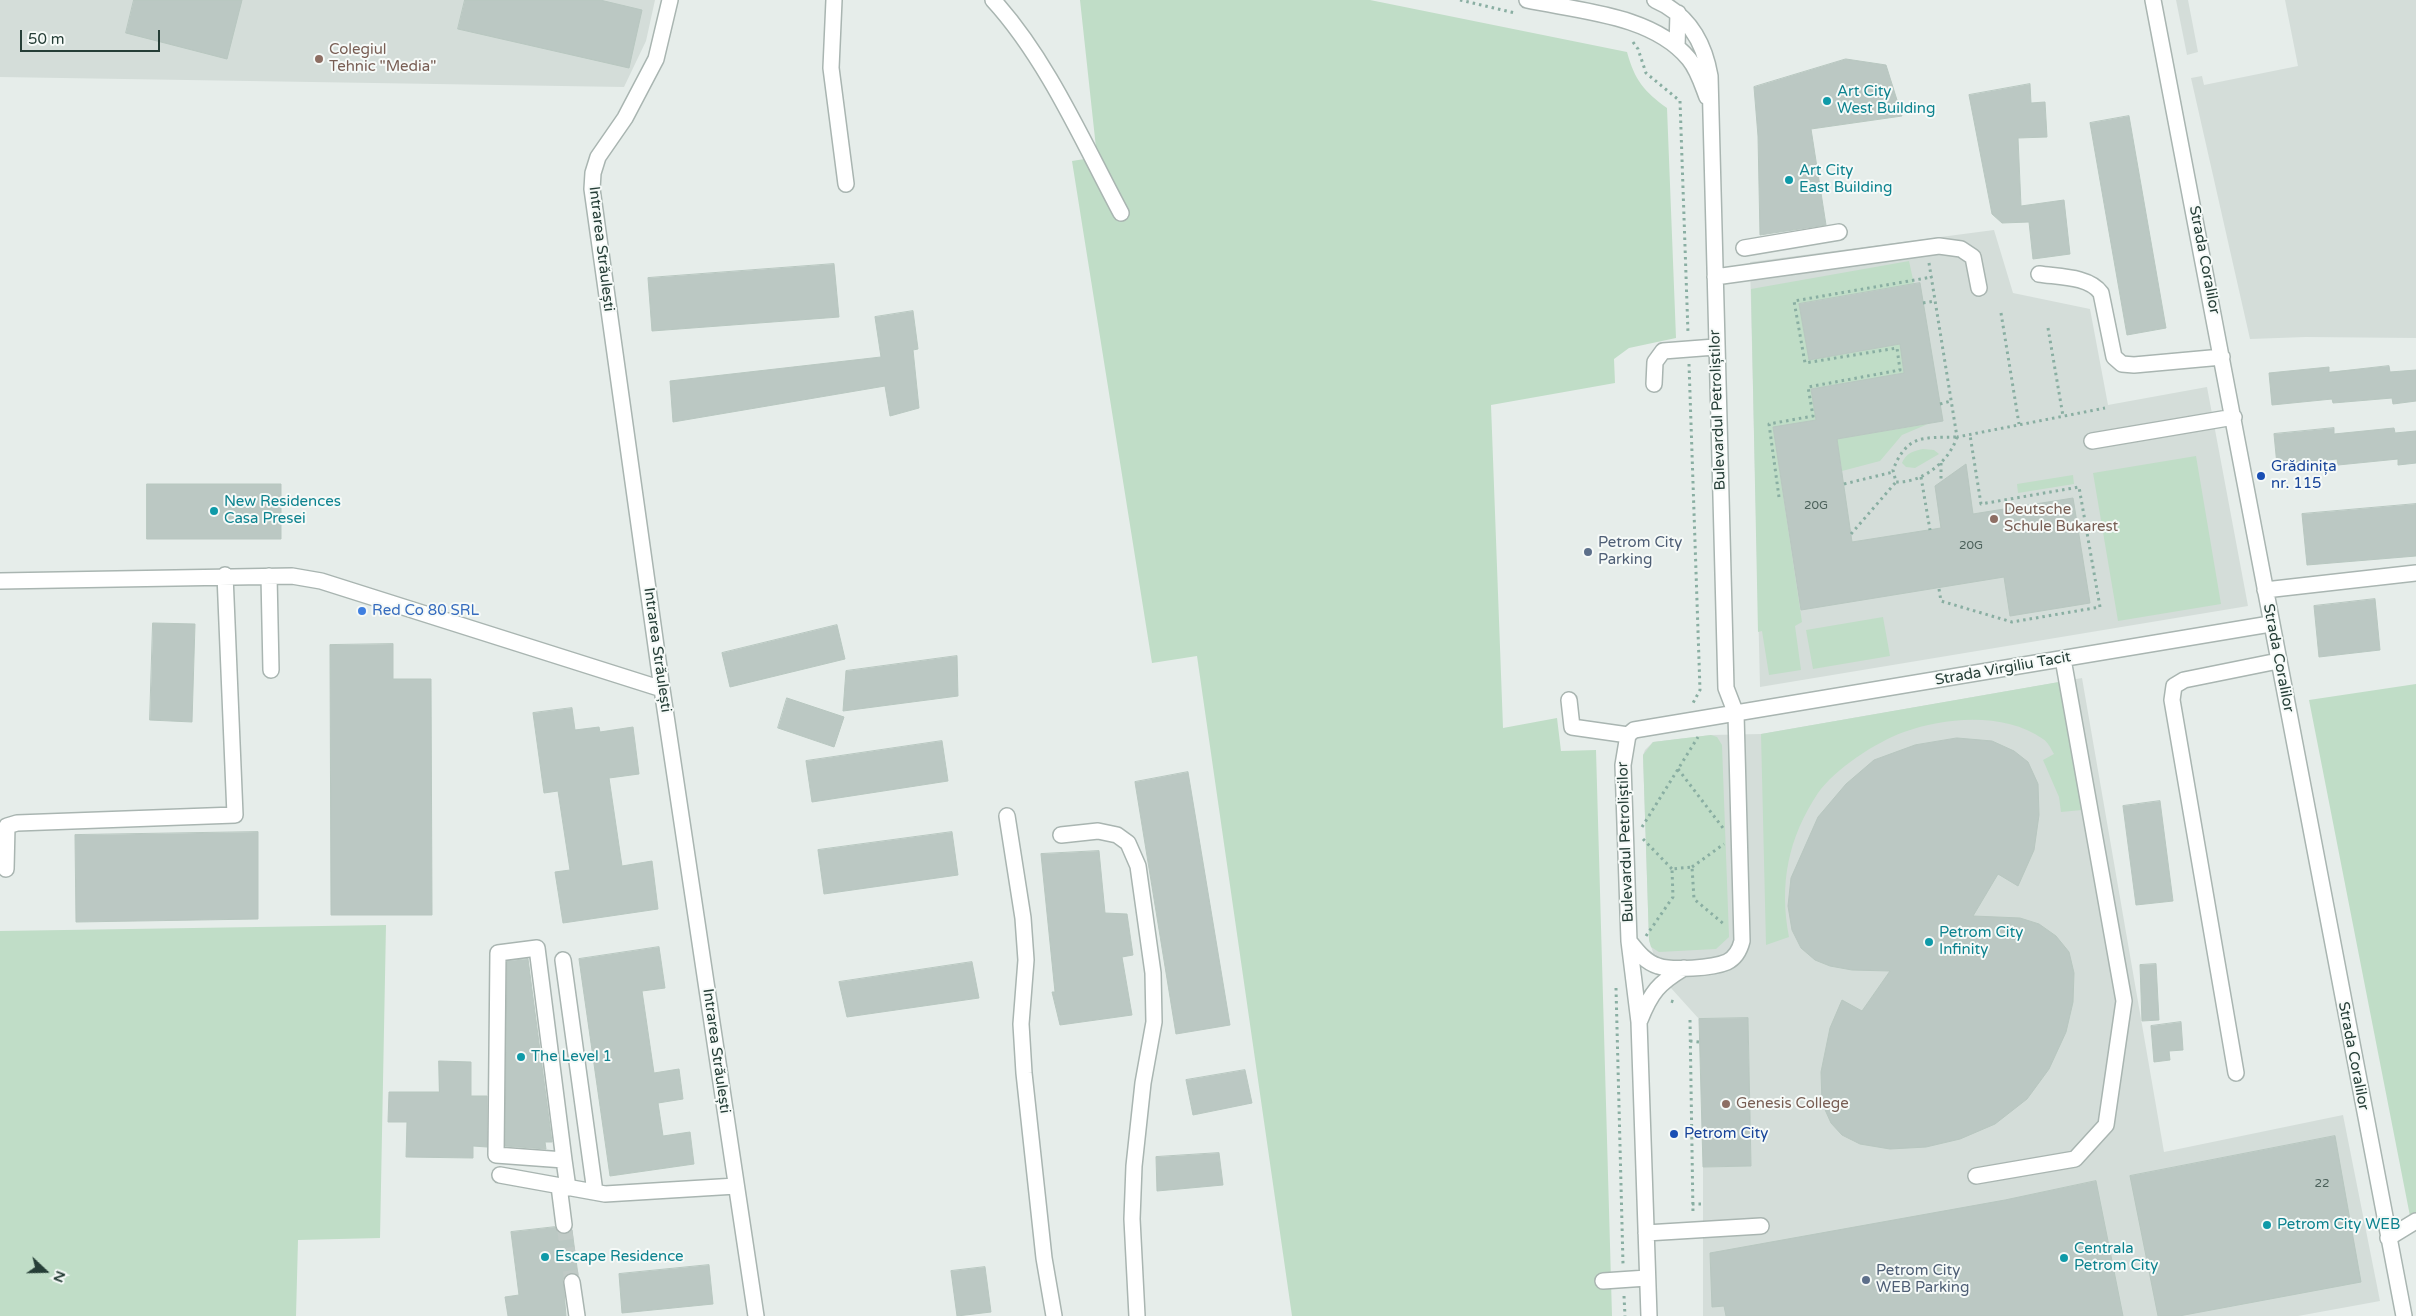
<!DOCTYPE html>
<html>
<head>
<meta charset="utf-8">
<style>
  body { margin:0 }
  #map { position:relative; width:2416px; height:1316px; overflow:hidden; background:#e6edea; font-family:"Varela Round",sans-serif }
  canvas { display:block }
  .north { position:absolute; left:20px; top:1246px; width:50px; height:50px; -webkit-text-stroke:4px #f6faf8; paint-order:stroke; rotate:111deg; font-size:14px; font-weight:700; line-height:20px; text-align:center; color:#263e37 }
  .north::after { content:''; display:block; margin:auto; width:18px; height:22px; background:#263e37; clip-path:polygon(50% 0,100% 100%,50% 72%,0 100%) }
  .scale { position:absolute; left:20px; top:30px; width:140px; height:22px; box-sizing:border-box; border:2px solid #263e37; border-top:0; padding-left:6px; font-size:15px; line-height:18px; white-space:nowrap; color:#263e37; -webkit-text-stroke:4px #f6faf8; paint-order:stroke }
</style>
</head>
<body>
<div id="map">
<canvas width="2416" height="1316"></canvas>
<div class="north">N</div>
<div class="scale">50 m</div>
</div>
<script>
const c = document.querySelector('canvas').getContext('2d');
c.lineJoin = 'round';
function fill(path, color) { c.fillStyle = color; c.fill(path, 'evenodd'); }
function trace(path, color, width, dash) { c.strokeStyle = color; c.lineWidth = width; c.lineCap = dash ? 'butt' : 'round'; c.setLineDash(dash || []); c.stroke(path); }
function write(font, color, halo, rows, align = 'center') {
  c.font = font + ' "Varela Round",sans-serif'; c.lineWidth = 4; c.setLineDash([]); c.textBaseline = 'middle'; c.strokeStyle = halo; c.fillStyle = color; for (const [text, x, y, turn = 0] of rows) {
    c.save(); c.translate(x, y); c.rotate((+turn || 0) * Math.PI / 180); c.textAlign = isNaN(turn) ? turn : align; if (halo) c.strokeText(text, 0, 0); c.fillText(text, 0, 0); c.restore();
  }
}
fill(new Path2D(`
  M 0,0 L 655,0 L 646,41 L 624,87 L 0,77 Z
  M 2176,0 L 2188,0 L 2198,52 L 2187,55 Z
  M 2285,0 L 2416,0 L 2416,338 L 2306,337 L 2250,339 L 2191,78 L 2202,76 L 2204,85 L 2298,66 Z
  M 1994,230 L 2013,293 L 2090,309 L 2108,405 L 2207,387 L 2248,606 L 1760,687 L 1750,262 Z
  M 2082,678 L 2164,1152 L 2343,1115 L 2380,1301 L 2298,1316 L 1703,1316 L 1703,1167 L 1751,1166 L 1748,1019 L 1699,1019 L 1661,977 L 1649,940 L 1643,755 L 1645,750 L 1653,742 L 1711,735 L 1761,734 Z`), '#d4ddd9');
fill(new Path2D(`
  M 1080,0 L 1370,0 L 1627,52 C 1635,81 1644,91 1667,108 L 1676,338 L 1629,348 L 1614,359 L 1615,383 L 1491,405 L 1503,728 L 1557,718 L 1561,751 L 1596,750 L 1612,1316 L 1292,1316 L 1197,656 L 1152,663 L 1072,161 L 1097,157 Z
  M 1909,261 L 1914,284 L 1799,304 L 1809,360 L 1900,344 L 1904,373 L 1811,389 L 1816,420 L 1773,428 L 1802,622 L 1795,626 L 1801,670 L 1769,675 L 1762,631 L 1758,632 L 1751,289 Z
  M 1928,424 L 1902,435 L 1880,461 L 1842,471 L 1837,439 Z
  M 1923,449 L 1934,450 L 1939,454 L 1915,468 L 1906,467 L 1902,463 C 1906,453 1913,451 1923,449 Z
  M 2196,456 L 2221,604 L 2118,621 L 2093,473 Z
  M 2073,475 L 2074,484 L 2018,493 L 2017,484 Z
  M 1883,617 L 1890,656 L 1813,669 L 1806,630 Z
  M 2059,682 L 2082,810 L 2061,812 L 2059,797 L 2043,760 L 2054,754 C 2051,749 2048,742 2043,739 C 2005,712 1945,717 1904,732 C 1876,742 1835,769 1818,793 C 1788,838 1779,884 1789,937 L 1766,945 L 1761,734 Z
  M 2416,684 L 2416,1212 L 2410,1216 L 2309,700 Z
  M 1711,735 L 1717,737 L 1722,745 L 1729,937 L 1716,949 L 1659,952 L 1651,947 L 1649,940 L 1643,755 L 1653,742 Z
  M 386,925 L 380,1238 L 298,1240 L 296,1316 L 0,1316 L 0,931 Z`), '#c0ddc7');
const building = new Path2D(`
  M 134,0 L 242,0 L 227,59 L 126,33 Z
  M 465,0 L 600,0 L 642,10 L 629,68 L 458,29 Z
  M 1846,59 L 1886,65 L 1902,116 L 1811,129 L 1826,225 L 1760,235 L 1758,136 L 1754,87 Z
  M 2030,84 L 2031,103 L 2045,102 L 2047,137 L 2018,138 L 2021,206 L 2064,200 L 2070,254 L 2033,259 L 2029,222 L 2002,223 L 1992,214 L 1969,95 Z
  M 2129,116 L 2166,328 L 2127,335 L 2090,123 Z
  M 834,264 L 839,317 L 652,331 L 648,278 Z
  M 1920,283 L 1943,421 L 1837,439 L 1852,542 L 1941,528 L 1935,486 L 1966,464 L 1973,514 L 2073,498 L 2090,603 L 2010,616 L 2004,577 L 1801,610 L 1773,427 L 1816,420 L 1811,389 L 1904,373 L 1900,344 L 1809,360 L 1799,304 Z
  M 913,311 L 918,349 L 913,350 L 919,408 L 890,416 L 885,386 L 673,422 L 670,381 L 881,357 L 875,317 Z
  M 2389,366 L 2390,372 L 2416,370 L 2416,401 L 2393,404 L 2392,398 L 2333,403 L 2332,399 L 2272,405 L 2269,373 L 2329,367 L 2329,372 Z
  M 2334,428 L 2334,434 L 2394,428 L 2395,433 L 2416,431 L 2416,463 L 2398,465 L 2398,459 L 2338,465 L 2337,459 L 2277,465 L 2274,434 Z
  M 147,484 L 281,484 L 281,539 L 147,539 Z
  M 2416,504 L 2416,556 L 2307,565 L 2302,514 Z
  M 2375,599 L 2380,650 L 2319,657 L 2314,606 Z
  M 153,623 L 195,624 L 192,722 L 150,720 Z
  M 837,625 L 845,659 L 730,687 L 722,653 Z
  M 393,644 L 393,679 L 431,679 L 432,915 L 331,915 L 330,645 Z
  M 957,656 L 958,696 L 843,711 L 846,671 Z
  M 787,698 L 844,717 L 834,747 L 778,728 Z
  M 572,708 L 575,730 L 599,727 L 600,732 L 633,727 L 639,774 L 609,778 L 622,866 L 652,861 L 658,909 L 563,923 L 555,872 L 570,870 L 558,791 L 544,793 L 533,713 Z
  M 1957,738 L 1992,741 L 2014,751 L 2028,762 L 2038,784 L 2039,815 L 2034,850 L 2018,886 L 1998,874 L 1973,916 L 2020,918 L 2039,924 L 2056,936 L 2069,952 L 2074,973 L 2073,1002 L 2066,1032 L 2049,1069 L 2027,1099 L 1995,1124 L 1960,1139 L 1926,1147 L 1890,1149 L 1860,1144 L 1842,1135 L 1831,1123 L 1822,1103 L 1821,1072 L 1830,1028 L 1842,1000 L 1862,1011 L 1890,971 L 1852,970 L 1830,966 L 1815,960 L 1801,948 L 1792,930 L 1788,906 L 1791,878 L 1818,817 L 1846,784 L 1874,760 L 1915,745 Z
  M 942,741 L 948,781 L 812,802 L 806,761 Z
  M 1188,772 L 1230,1025 L 1176,1034 L 1135,782 Z
  M 2160,801 L 2173,901 L 2136,905 L 2123,806 Z
  M 258,832 L 258,919 L 76,922 L 75,835 Z
  M 952,832 L 958,875 L 824,894 L 818,850 Z
  M 1099,851 L 1105,913 L 1127,914 L 1133,955 L 1122,957 L 1132,1015 L 1060,1025 L 1052,992 L 1055,992 L 1041,854 Z
  M 659,947 L 665,988 L 642,991 L 654,1073 L 679,1069 L 683,1099 L 658,1103 L 663,1136 L 690,1132 L 694,1164 L 610,1176 L 579,959 Z
  M 528,959 L 552,1142 L 545,1142 L 546,1149 L 505,1146 L 507,961 Z
  M 972,962 L 979,998 L 847,1017 L 839,982 Z
  M 2156,964 L 2159,1020 L 2142,1021 L 2140,965 Z
  M 1748,1018 L 1751,1166 L 1703,1167 L 1699,1019 Z
  M 2181,1022 L 2183,1050 L 2169,1051 L 2170,1060 L 2154,1062 L 2151,1026 Z
  M 439,1061 L 471,1062 L 471,1096 L 487,1096 L 487,1147 L 473,1146 L 473,1158 L 406,1157 L 407,1122 L 388,1122 L 389,1092 L 439,1092 Z
  M 1245,1070 L 1252,1103 L 1193,1115 L 1186,1080 Z
  M 2335,1136 L 2361,1282 L 2179,1316 L 2158,1316 L 2130,1176 Z
  M 1219,1153 L 1223,1185 L 1157,1191 L 1156,1157 Z
  M 2096,1181 L 2123,1316 L 1726,1316 L 1724,1306 L 1712,1307 L 1710,1253 L 2005,1200 Z
  M 555,1227 L 561,1234 L 566,1234 L 572,1230 L 578,1275 L 570,1273 L 563,1279 L 566,1316 L 508,1316 L 505,1297 L 519,1295 L 511,1232 Z
  M 709,1265 L 713,1304 L 622,1313 L 619,1274 Z
  M 985,1267 L 991,1312 L 957,1316 L 951,1271 Z`);
fill(building, '#bbc8c3');
trace(building, '#b8c7c0', 1);
trace(new Path2D(`
  M 564,1225 L 572,1282`), '#c0cac6', 15, [15, 8]);
const minor = new Path2D(`
  M 670,0 L 656,59 L 625,118 L 598,157 L 593,173 L 592,189 L 662,689 L 756,1316
  M 834,0 L 831,68 L 846,184
  M 993,0 C 1047,59 1083,142 1121,213
  M 1527,0 C 1579,11 1653,15 1689,59 C 1698,70 1702,84 1707,97
  M 2153,0 L 2404,1316
  M 1677,47 L 1678,13
  M 1744,248 L 1839,232
  M 2039,274 C 2058,277 2089,276 2101,293 L 2114,357 L 2122,364 L 2134,365 L 2222,357
  M 1715,277 L 1939,246 L 1961,249 L 1973,257 L 1979,288
  M 1654,384 L 1655,362 L 1663,351 L 1715,347
  M 2092,441 L 2234,417
  M 269,576 L 271,670
  M 0,581 L 292,576 L 321,581 L 662,689
  M 2265,590 L 2416,573
  M 1569,700 L 1572,727 L 1628,735
  M 1007,816 L 1023,918 L 1026,960 L 1021,1024 L 1024,1073 L 1044,1258 L 1054,1316
  M 1061,835 L 1098,831 L 1117,835 L 1128,843 L 1138,866 L 1153,973 L 1154,1022 L 1143,1083 L 1134,1166 L 1132,1219 L 1137,1316
  M 6,869 L 7,826 L 17,823 L 235,815 L 225,575
  M 1629,941 C 1637,951 1645,962 1658,966 C 1672,971 1713,968 1727,962 C 1735,958 1740,949 1742,941 L 1736,714 L 1726,688 L 1710,76 C 1704,42 1688,14 1655,0
  M 563,960 L 595,1192
  M 1640,1020 C 1651,992 1659,983 1684,968
  M 2236,1073 L 2172,700 L 2174,686 L 2184,680 L 2278,661
  M 564,1160 L 496,1155 L 498,953 L 537,948 L 564,1160 L 568,1188
  M 500,1175 L 605,1194 L 736,1186
  M 1976,1176 L 2075,1159 L 2106,1125 L 2124,1001 L 2063,659
  M 559,1186 L 564,1225
  M 1646,1233 L 1761,1226
  M 2388,1238 L 2416,1221
  M 1603,1281 L 1647,1278
  M 572,1282 L 577,1316
  M 1649,1316 L 1639,1022 L 1629,941 L 1623,765 L 1628,735 L 1634,730 L 2270,624`);
trace(minor, '#a9b5b1', 18);
trace(new Path2D(`
  M 1460,0 L 1515,13
  M 1633,42 L 1638,49 L 1646,73 L 1680,101 L 1688,333
  M 1929,263 L 1957,437 L 2105,408
  M 1923,303 L 1935,301
  M 2001,313 L 2019,424
  M 2048,328 L 2063,416
  M 1689,364 L 1700,690 L 1693,703
  M 1940,404 L 1951,401
  M 1957,437 C 1949,462 1922,483 1896,482 L 1893,470 C 1907,434 1923,438 1957,437 Z
  M 1941,463 L 1941,481
  M 1921,477 L 1930,530
  M 1844,484 L 1893,472
  M 1779,497 L 1769,424 L 1813,416 L 1808,387 L 1900,370 L 1897,348 L 1805,363 L 1794,301 L 1932,277
  M 1851,534 L 1896,482
  M 1939,589 L 1941,601 L 2012,622 L 2100,607 L 2079,487 L 1981,504 L 1970,435
  M 1678,769 L 1723,828
  M 1642,827 L 1698,737
  M 1643,839 L 1672,869
  M 1692,867 L 1724,844
  M 1646,936 L 1673,897 L 1672,869 L 1692,867 L 1694,899 L 1725,925
  M 1616,988 L 1623,1264
  M 1671,1001 L 1677,1003
  M 1690,1020 L 1693,1214
  M 1690,1041 L 1700,1042
  M 1692,1204 L 1703,1204
  M 1624,1296 L 1625,1316`), '#89aea2', 3, [2.5, 4]);
trace(minor, '#fff', 15);
for (const [x, y, r, color] of [
  [319,59,5,"#8d6e63"],
  [1827,101,5,"#0f9aa8"],
  [1789,180,5,"#0f9aa8"],
  [2261,476,5,"#1a4fb4"],
  [214,511,5,"#0f9aa8"],
  [1994,519,5,"#8d6e63"],
  [1588,552,5,"#5c6f8a"],
  [362,611,5,"#3f7fe0"],
  [1929,942,5,"#0f9aa8"],
  [521,1057,5,"#0f9aa8"],
  [1726,1104,5,"#8d6e63"],
  [1674,1134,5,"#1a4fb4"],
  [2267,1225,5,"#0f9aa8"],
  [545,1257,5,"#0f9aa8"],
  [2064,1258,5,"#0f9aa8"],
  [1866,1280,5,"#5c6f8a"]
]) { const dot = new Path2D(); dot.arc(x, y, r, 0, 2 * Math.PI); c.fillStyle = color; c.fill(dot); trace(dot, '#f6faf8', 2); }
write('12px', '#4b605a', null, [
  ["20G",1816,506],
  ["20G",1971,546],
  ["22",2322,1184]
]);
write('15px', '#785e54', '#f6faf8', [
  ["Colegiul",329,50],
  ["Tehnic \"Media\"",329,67],
  ["Deutsche",2004,510],
  ["Schule Bukarest",2004,527],
  ["Genesis College",1736,1104]
], 'left');
write('15px', '#0d838f', '#f6faf8', [
  ["Art City",1837,92],
  ["West Building",1837,109],
  ["Art City",1799,171],
  ["East Building",1799,188],
  ["New Residences",224,502],
  ["Casa Presei",224,519],
  ["Petrom City",1939,933],
  ["Infinity",1939,950],
  ["The Level 1",531,1057],
  ["Petrom City WEB",2277,1225],
  ["Centrala",2074,1249],
  ["Petrom City",2074,1266],
  ["Escape Residence",555,1257]
], 'left');
write('15px', '#263e37', '#f6faf8', [
  ["Intrarea Străulești",601,249,83],
  ["Strada Coralilor",2204,260,79],
  ["Bulevardul Petroliștilor",1718,410,-92],
  ["Intrarea Străulești",657,650,82],
  ["Strada Coralilor",2278,658,79],
  ["Strada Virgiliu Tacit",2003,669,-10],
  ["Bulevardul Petroliștilor",1626,842,-92],
  ["Intrarea Străulești",716,1051,82],
  ["Strada Coralilor",2353,1056,79]
]);
write('15px', '#164399', '#f6faf8', [
  ["Grădinița",2271,467],
  ["nr. 115",2271,484],
  ["Petrom City",1684,1134]
], 'left');
write('15px', '#4e5e75', '#f6faf8', [
  ["Petrom City",1598,543],
  ["Parking",1598,560],
  ["Petrom City",1876,1271],
  ["WEB Parking",1876,1288]
], 'left');
write('15px', '#366cbe', '#f6faf8', [
  ["Red Co 80 SRL",372,611]
], 'left');
</script>
</body>
</html>
